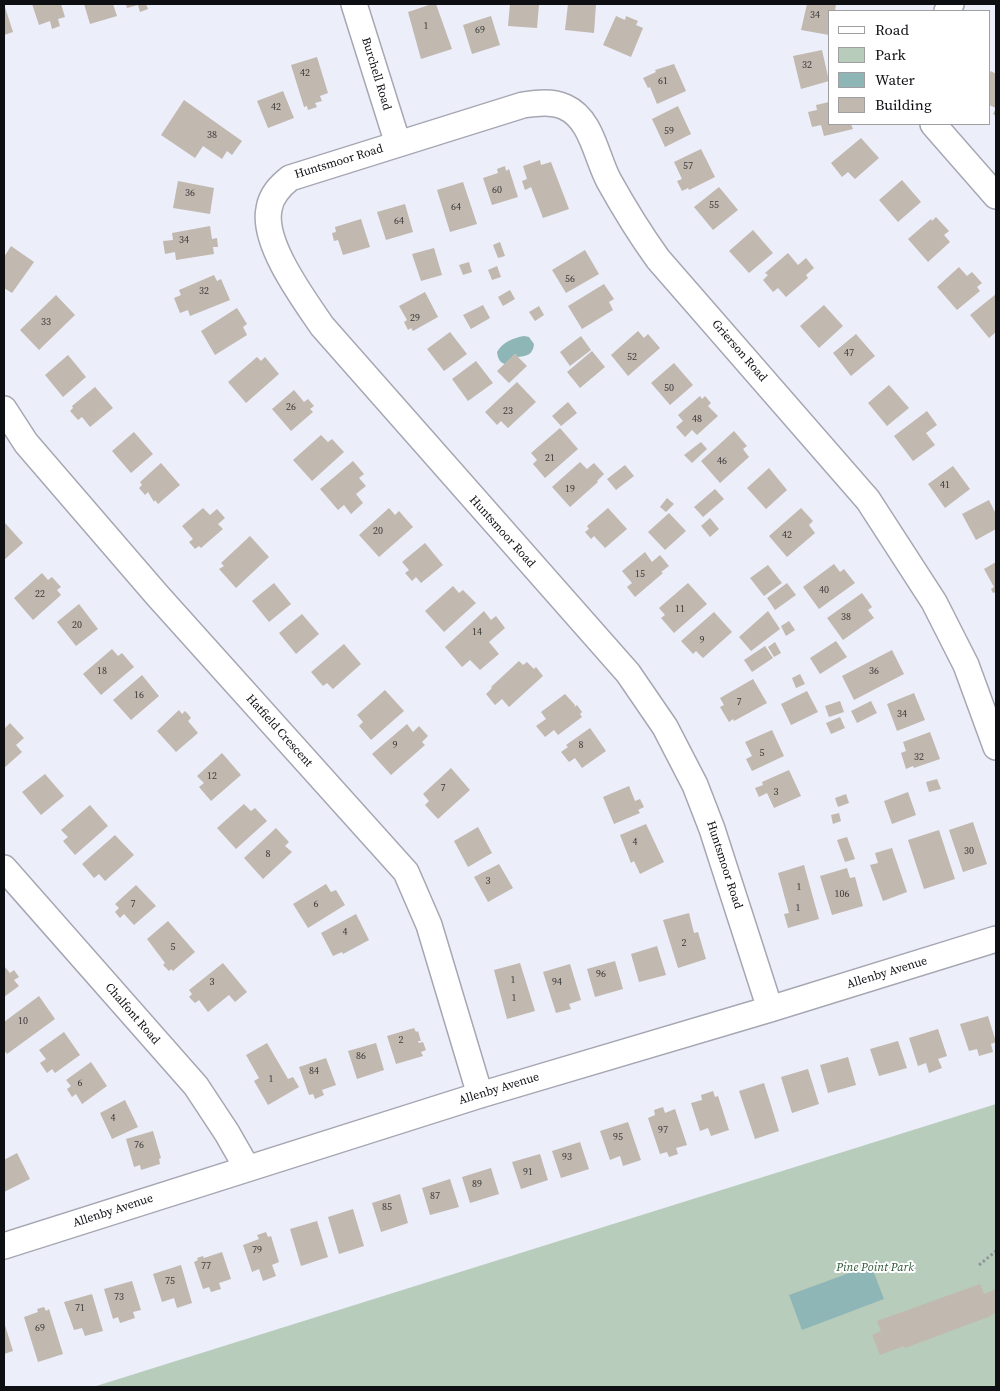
<!DOCTYPE html>
<html>
<head>
<meta charset="utf-8">
<style>
  body { margin:0 }
  #map { position:relative; width:1000px; height:1391px; overflow:hidden; background:#eceefa; font-family:"Source Serif 4",serif }
  canvas { display:block }
  .frame { position:absolute; inset:0; border:5px solid #0e0f13; pointer-events:none }
  .legend { position:absolute; left:828px; top:10px; width:162px; height:115px; box-sizing:border-box; background:#fff; border:1px solid #9f9fa1; margin:0; padding:6px 9px; list-style:none; font-size:15px; color:#0e0f13 }
  .legend li { display:flex; align-items:center; gap:10px; height:25px }
  .legend b { width:25px; border:1px solid #9f9fa1 }
</style>
</head>
<body>
<div id="map">
<canvas width="1000" height="1391"></canvas>
<div class="frame"></div>
<ul class="legend">
<li><b style="height:6px;background:#fff"></b>Road</li>
<li><b style="height:14px;background:#b8ccbb"></b>Park</li>
<li><b style="height:14px;background:#8fb6b6"></b>Water</li>
<li><b style="height:14px;background:#c1b8af"></b>Building</li>
</ul>
</div>
<script>
const c = document.querySelector('canvas').getContext('2d');
c.lineJoin = 'round';
function fill(path, color) { c.fillStyle = color; c.fill(path, 'evenodd'); }
function trace(path, color, width, dash) { c.strokeStyle = color; c.lineWidth = width; c.lineCap = dash ? 'butt' : 'round'; c.setLineDash(dash || []); c.stroke(path); }
function write(font, color, halo, rows, align = 'center') {
  c.font = font + ' "Source Serif 4",serif'; c.lineWidth = 4; c.setLineDash([]); c.textBaseline = 'middle'; c.strokeStyle = halo; c.fillStyle = color; for (const [text, x, y, turn = 0] of rows) {
    c.save(); c.translate(x, y); c.rotate((+turn || 0) * Math.PI / 180); c.textAlign = isNaN(turn) ? turn : align; if (halo) c.strokeText(text, 0, 0); c.fillText(text, 0, 0); c.restore();
  }
}
fill(new Path2D(`
  M 996,1104 L 996,1387 L 93,1387 Z`), '#b8ccbb');
fill(new Path2D(`
  M 524,336 L 529,337 L 534,344 C 533,354 528,356 518,357 L 515,354 L 505,364 C 499,362 498,358 497,352 C 503,342 513,338 524,336 Z
  M 871,1265 L 884,1299 L 802,1330 L 789,1295 Z`), '#8fb6b6');
fill(new Path2D(`
  M 4,4 L 13,32 L 4,35 Z
  M 32,4 L 61,4 L 65,17 L 58,19 L 60,26 L 52,29 L 50,21 L 39,25 Z
  M 84,4 L 113,4 L 117,16 L 90,24 Z
  M 126,4 L 146,4 L 148,9 L 140,12 L 138,5 L 127,8 Z
  M 432,4 L 436,4 L 452,49 L 421,59 L 408,12 Z
  M 510,4 L 539,4 L 537,28 L 508,26 Z
  M 568,4 L 596,4 L 594,33 L 565,30 Z
  M 807,4 L 836,4 L 835,11 L 829,11 L 829,35 L 801,30 Z
  M 491,16 L 500,45 L 472,54 L 463,25 Z
  M 616,16 L 625,20 L 626,16 L 638,21 L 636,25 L 643,28 L 631,57 L 603,45 Z
  M 822,50 L 829,81 L 801,89 L 793,56 Z
  M 317,57 L 328,93 L 320,96 L 322,101 L 315,103 L 317,107 L 308,110 L 307,106 L 304,107 L 291,65 Z
  M 674,64 L 686,91 L 657,104 L 650,87 L 648,88 L 643,78 L 656,72 L 655,70 Z
  M 991,71 L 996,74 L 996,116 L 993,114 L 996,108 L 989,105 L 989,75 Z
  M 283,91 L 294,118 L 268,128 L 257,101 Z
  M 184,100 L 242,141 L 232,155 L 227,151 L 222,159 L 203,146 L 195,158 L 161,135 Z
  M 829,102 L 829,124 L 851,124 L 853,129 L 824,136 L 821,125 L 812,127 L 808,112 L 817,110 L 816,105 Z
  M 678,106 L 691,134 L 665,147 L 652,119 Z
  M 861,138 L 879,158 L 855,179 L 848,172 L 842,177 L 831,163 Z
  M 701,149 L 715,177 L 689,190 L 688,188 L 682,191 L 677,181 L 682,179 L 674,162 Z
  M 540,160 L 541,165 L 551,162 L 569,209 L 543,218 L 531,187 L 525,190 L 522,181 L 527,179 L 523,166 Z
  M 505,166 L 506,171 L 509,169 L 518,197 L 492,205 L 483,178 L 498,173 L 497,169 Z
  M 902,180 L 921,202 L 898,222 L 879,200 Z
  M 178,181 L 214,188 L 210,214 L 173,208 Z
  M 463,182 L 477,224 L 450,232 L 437,190 Z
  M 719,187 L 738,210 L 713,230 L 694,207 Z
  M 405,204 L 413,232 L 386,240 L 377,212 Z
  M 936,217 L 949,231 L 944,235 L 950,242 L 928,262 L 908,239 L 931,219 L 932,221 Z
  M 361,219 L 370,247 L 343,255 L 338,240 L 334,241 L 332,233 L 336,232 L 335,227 Z
  M 210,226 L 212,239 L 217,238 L 218,247 L 213,247 L 214,254 L 176,260 L 175,252 L 165,254 L 163,241 L 173,240 L 172,233 Z
  M 753,230 L 773,253 L 749,273 L 729,251 Z
  M 500,242 L 505,256 L 498,258 L 493,245 Z
  M 11,246 L 34,262 L 12,293 L 4,288 L 4,257 Z
  M 434,248 L 442,275 L 421,281 L 412,254 Z
  M 585,250 L 599,274 L 566,293 L 552,270 Z
  M 788,253 L 798,265 L 806,258 L 814,268 L 806,275 L 808,278 L 786,297 L 778,288 L 773,292 L 763,280 L 768,275 L 765,273 Z
  M 469,262 L 472,272 L 463,275 L 459,265 Z
  M 497,266 L 501,277 L 492,280 L 488,270 Z
  M 959,267 L 967,276 L 972,272 L 982,283 L 977,287 L 980,291 L 957,310 L 937,287 Z
  M 214,275 L 217,281 L 221,279 L 230,300 L 190,316 L 188,310 L 180,313 L 174,298 L 181,295 L 179,290 Z
  M 604,284 L 614,299 L 609,302 L 613,310 L 582,329 L 568,306 Z
  M 510,290 L 515,299 L 503,306 L 498,297 Z
  M 425,292 L 438,317 L 413,331 L 411,328 L 408,330 L 404,322 L 407,320 L 399,306 Z
  M 996,294 L 996,332 L 989,338 L 970,315 Z
  M 56,295 L 75,315 L 39,350 L 20,330 Z
  M 483,305 L 490,318 L 471,329 L 463,315 Z
  M 824,305 L 843,326 L 819,348 L 800,326 Z
  M 539,306 L 544,315 L 535,321 L 529,312 Z
  M 237,308 L 247,324 L 243,327 L 247,335 L 215,355 L 201,331 Z
  M 638,331 L 644,338 L 648,334 L 660,348 L 628,376 L 611,355 Z
  M 450,332 L 467,354 L 444,371 L 427,349 Z
  M 856,334 L 875,356 L 851,376 L 833,353 Z
  M 581,336 L 591,350 L 570,366 L 560,352 Z
  M 592,351 L 605,367 L 580,388 L 567,372 Z
  M 515,354 L 527,366 L 509,383 L 497,371 Z
  M 68,355 L 86,377 L 63,397 L 45,375 Z
  M 257,357 L 261,361 L 265,357 L 279,374 L 246,403 L 228,382 Z
  M 476,361 L 493,383 L 468,401 L 452,379 Z
  M 674,363 L 693,385 L 670,405 L 651,383 Z
  M 517,382 L 536,402 L 508,428 L 501,421 L 497,425 L 485,412 Z
  M 889,385 L 909,408 L 887,426 L 868,403 Z
  M 95,387 L 113,408 L 90,427 L 82,417 L 78,420 L 70,411 L 73,408 L 72,406 Z
  M 294,390 L 304,402 L 308,399 L 314,406 L 310,409 L 313,412 L 291,431 L 272,409 Z
  M 700,396 L 702,399 L 705,396 L 711,403 L 708,406 L 718,416 L 697,435 L 692,430 L 685,437 L 676,427 L 683,421 L 678,415 Z
  M 568,402 L 577,413 L 561,426 L 552,416 Z
  M 927,411 L 937,425 L 926,433 L 935,445 L 913,461 L 894,436 Z
  M 560,428 L 578,449 L 545,478 L 533,464 L 537,460 L 531,453 Z
  M 734,431 L 747,446 L 743,449 L 749,457 L 720,483 L 701,461 Z
  M 134,432 L 153,454 L 131,473 L 112,451 Z
  M 321,435 L 328,442 L 332,439 L 344,452 L 312,481 L 293,460 Z
  M 701,442 L 707,449 L 692,463 L 684,455 Z
  M 353,461 L 364,474 L 359,478 L 366,486 L 356,494 L 363,503 L 351,514 L 344,505 L 338,510 L 320,489 Z
  M 580,462 L 587,469 L 594,463 L 604,474 L 597,481 L 598,482 L 570,507 L 552,487 Z
  M 161,463 L 180,485 L 158,504 L 155,500 L 154,502 L 148,492 L 145,495 L 139,488 L 142,485 L 140,482 Z
  M 625,465 L 634,476 L 616,490 L 607,479 Z
  M 953,466 L 970,489 L 945,508 L 928,484 Z
  M 769,468 L 787,490 L 766,509 L 747,488 Z
  M 715,489 L 724,499 L 703,517 L 694,507 Z
  M 667,498 L 674,504 L 666,512 L 660,507 Z
  M 989,500 L 996,514 L 996,529 L 976,540 L 962,514 Z
  M 203,508 L 210,515 L 217,509 L 225,518 L 218,524 L 223,529 L 201,548 L 199,546 L 195,549 L 189,542 L 193,539 L 182,526 Z
  M 389,508 L 395,515 L 399,511 L 413,527 L 379,557 L 359,535 Z
  M 608,508 L 627,529 L 605,548 L 594,536 L 591,539 L 585,532 L 589,529 L 587,526 Z
  M 801,508 L 813,521 L 809,525 L 815,533 L 787,557 L 769,536 Z
  M 669,513 L 686,531 L 665,550 L 648,532 Z
  M 710,518 L 719,529 L 710,537 L 701,526 Z
  M 5,523 L 23,543 L 4,560 L 4,524 Z
  M 250,536 L 269,557 L 236,588 L 219,569 L 224,566 L 221,563 Z
  M 425,543 L 443,565 L 421,583 L 416,577 L 412,581 L 405,573 L 409,570 L 402,562 Z
  M 645,552 L 652,562 L 660,555 L 669,566 L 661,572 L 663,573 L 635,597 L 627,587 L 632,583 L 622,571 Z
  M 996,562 L 996,592 L 993,593 L 991,589 L 994,587 L 984,569 Z
  M 834,564 L 840,572 L 844,569 L 855,583 L 819,609 L 803,587 Z
  M 768,565 L 782,583 L 764,596 L 750,578 Z
  M 42,573 L 48,580 L 52,577 L 61,587 L 57,590 L 61,595 L 33,620 L 14,598 Z
  M 274,583 L 291,604 L 269,622 L 252,601 Z
  M 688,583 L 707,604 L 674,633 L 661,618 L 665,615 L 659,608 Z
  M 787,583 L 796,595 L 775,610 L 767,598 Z
  M 453,586 L 459,593 L 463,590 L 476,603 L 444,632 L 425,611 Z
  M 862,593 L 872,607 L 868,610 L 874,618 L 843,640 L 827,618 Z
  M 79,604 L 98,629 L 76,646 L 57,622 Z
  M 484,611 L 491,620 L 496,616 L 505,628 L 489,642 L 499,654 L 480,670 L 470,660 L 462,667 L 445,647 Z
  M 768,611 L 780,629 L 751,651 L 739,637 Z
  M 714,612 L 732,632 L 703,658 L 696,651 L 693,654 L 681,641 Z
  M 302,614 L 319,634 L 296,654 L 279,633 Z
  M 789,621 L 795,630 L 786,636 L 781,626 Z
  M 836,641 L 847,657 L 820,674 L 810,658 Z
  M 775,642 L 781,653 L 774,657 L 768,647 Z
  M 344,644 L 361,664 L 333,689 L 327,683 L 323,686 L 311,672 Z
  M 765,646 L 773,658 L 752,672 L 744,660 Z
  M 112,649 L 118,656 L 122,653 L 134,667 L 101,695 L 83,674 Z
  M 892,650 L 904,674 L 854,700 L 842,676 Z
  M 519,661 L 523,665 L 527,662 L 534,669 L 536,667 L 543,676 L 509,707 L 502,699 L 495,705 L 486,694 L 492,688 L 491,687 Z
  M 800,674 L 805,684 L 796,688 L 792,678 Z
  M 142,675 L 159,696 L 131,720 L 113,700 Z
  M 753,679 L 767,703 L 734,721 L 733,719 L 729,722 L 720,707 L 724,705 L 720,698 Z
  M 385,690 L 404,711 L 371,740 L 359,726 L 363,722 L 357,715 Z
  M 807,691 L 818,712 L 791,725 L 781,704 Z
  M 914,693 L 925,720 L 897,731 L 887,704 Z
  M 565,694 L 575,705 L 574,707 L 577,705 L 582,712 L 580,714 L 582,717 L 558,735 L 554,730 L 545,737 L 536,726 L 546,719 L 541,712 Z
  M 840,701 L 844,712 L 829,717 L 825,706 Z
  M 871,701 L 877,713 L 857,723 L 851,711 Z
  M 179,710 L 182,714 L 185,711 L 188,714 L 191,718 L 188,721 L 198,733 L 176,752 L 157,731 Z
  M 840,717 L 845,728 L 831,734 L 826,723 Z
  M 10,723 L 24,738 L 16,745 L 22,752 L 4,768 L 4,729 Z
  M 407,724 L 413,732 L 419,726 L 428,736 L 422,742 L 425,745 L 391,775 L 372,754 Z
  M 590,728 L 606,751 L 582,768 L 575,758 L 569,762 L 561,752 L 568,747 L 566,745 Z
  M 772,730 L 784,756 L 752,771 L 746,759 L 752,756 L 745,742 Z
  M 930,732 L 940,759 L 914,768 L 913,766 L 906,769 L 901,753 L 906,751 L 903,742 Z
  M 222,753 L 241,775 L 211,801 L 199,787 L 204,783 L 197,776 Z
  M 451,768 L 470,790 L 438,819 L 425,805 L 429,801 L 423,794 Z
  M 789,770 L 801,796 L 774,808 L 767,793 L 759,797 L 755,788 L 763,785 L 762,782 Z
  M 45,774 L 64,796 L 41,815 L 22,792 Z
  M 937,779 L 941,789 L 929,792 L 926,782 Z
  M 629,786 L 635,801 L 640,799 L 644,807 L 638,810 L 640,813 L 614,824 L 603,797 Z
  M 908,792 L 916,815 L 892,824 L 884,801 Z
  M 846,794 L 849,803 L 838,807 L 835,798 Z
  M 244,804 L 251,811 L 255,808 L 267,821 L 236,849 L 217,828 Z
  M 90,805 L 108,826 L 75,855 L 63,841 L 68,837 L 61,830 Z
  M 839,813 L 841,821 L 833,824 L 831,815 Z
  M 973,822 L 987,864 L 963,872 L 949,830 Z
  M 646,824 L 664,862 L 640,874 L 634,861 L 631,863 L 620,835 Z
  M 478,827 L 492,853 L 468,867 L 454,841 Z
  M 276,828 L 289,842 L 285,846 L 292,852 L 263,879 L 244,858 Z
  M 939,830 L 955,879 L 924,889 L 908,840 Z
  M 115,835 L 134,855 L 105,881 L 99,874 L 94,878 L 82,864 Z
  M 847,837 L 855,859 L 845,862 L 837,840 Z
  M 892,848 L 907,892 L 883,901 L 870,865 L 878,863 L 875,853 Z
  M 499,864 L 513,888 L 488,902 L 474,877 Z
  M 804,865 L 819,919 L 788,928 L 784,914 L 789,913 L 778,873 Z
  M 847,868 L 850,878 L 855,877 L 863,906 L 832,915 L 820,876 Z
  M 326,884 L 331,892 L 336,890 L 345,905 L 308,928 L 293,904 Z
  M 136,885 L 156,906 L 134,925 L 124,914 L 120,918 L 115,912 L 119,908 L 115,904 Z
  M 689,913 L 694,933 L 698,932 L 706,959 L 678,968 L 663,920 Z
  M 356,914 L 369,940 L 343,954 L 342,952 L 333,956 L 321,933 Z
  M 168,921 L 195,952 L 173,971 L 171,969 L 169,971 L 163,965 L 165,963 L 147,939 Z
  M 657,946 L 666,975 L 639,982 L 631,954 Z
  M 615,961 L 623,989 L 595,997 L 587,969 Z
  M 223,963 L 247,992 L 235,1002 L 229,995 L 208,1012 L 199,1000 L 195,1003 L 189,997 L 192,994 L 189,990 Z
  M 520,963 L 535,1011 L 507,1019 L 494,970 Z
  M 570,964 L 581,1000 L 569,1004 L 571,1009 L 556,1013 L 543,972 Z
  M 4,966 L 10,973 L 14,970 L 19,977 L 14,980 L 19,986 L 4,997 Z
  M 39,996 L 55,1019 L 7,1054 L 4,1050 L 4,1022 Z
  M 988,1016 L 996,1042 L 991,1044 L 993,1052 L 979,1056 L 977,1049 L 969,1051 L 960,1024 Z
  M 414,1028 L 416,1032 L 418,1031 L 421,1041 L 418,1041 L 419,1043 L 423,1042 L 426,1050 L 421,1052 L 423,1056 L 396,1064 L 387,1036 Z
  M 938,1029 L 947,1056 L 938,1059 L 942,1068 L 929,1073 L 926,1063 L 918,1066 L 909,1038 Z
  M 64,1032 L 80,1055 L 55,1073 L 52,1069 L 47,1073 L 40,1063 L 46,1059 L 39,1050 Z
  M 898,1041 L 907,1068 L 879,1076 L 870,1049 Z
  M 267,1043 L 288,1079 L 293,1077 L 299,1087 L 268,1105 L 254,1081 L 259,1078 L 246,1055 Z
  M 376,1043 L 384,1070 L 357,1079 L 348,1051 Z
  M 848,1057 L 856,1085 L 828,1093 L 820,1065 Z
  M 326,1058 L 336,1085 L 322,1090 L 324,1095 L 315,1099 L 313,1094 L 309,1095 L 299,1067 Z
  M 91,1062 L 107,1086 L 82,1104 L 76,1094 L 72,1097 L 67,1089 L 71,1086 L 66,1080 Z
  M 808,1069 L 819,1104 L 792,1113 L 781,1077 Z
  M 764,1083 L 779,1131 L 755,1139 L 739,1091 Z
  M 713,1091 L 715,1097 L 718,1096 L 729,1130 L 711,1136 L 708,1128 L 700,1131 L 691,1103 L 702,1100 L 701,1095 Z
  M 125,1100 L 138,1127 L 112,1139 L 100,1113 Z
  M 663,1107 L 665,1113 L 675,1109 L 687,1145 L 676,1148 L 678,1154 L 669,1157 L 667,1152 L 660,1154 L 648,1118 L 655,1115 L 654,1110 Z
  M 628,1122 L 641,1160 L 623,1166 L 620,1156 L 610,1160 L 600,1131 Z
  M 153,1131 L 161,1158 L 159,1159 L 160,1164 L 141,1170 L 140,1165 L 134,1167 L 126,1139 Z
  M 580,1142 L 589,1169 L 561,1178 L 552,1151 Z
  M 17,1153 L 30,1179 L 4,1192 L 4,1160 Z
  M 540,1154 L 548,1180 L 521,1189 L 512,1162 Z
  M 491,1168 L 499,1194 L 470,1203 L 462,1177 Z
  M 450,1179 L 459,1207 L 430,1215 L 422,1188 Z
  M 400,1194 L 408,1223 L 381,1232 L 372,1203 Z
  M 353,1209 L 364,1246 L 339,1254 L 328,1217 Z
  M 317,1221 L 328,1257 L 301,1266 L 290,1229 Z
  M 266,1232 L 268,1237 L 271,1236 L 279,1262 L 272,1265 L 276,1276 L 263,1281 L 259,1269 L 252,1272 L 243,1245 L 259,1239 L 257,1235 Z
  M 222,1252 L 231,1279 L 219,1283 L 221,1289 L 211,1292 L 209,1287 L 203,1289 L 194,1262 L 198,1260 L 197,1258 L 203,1256 L 204,1258 Z
  M 181,1265 L 192,1303 L 177,1308 L 174,1298 L 162,1302 L 153,1274 Z
  M 132,1281 L 141,1310 L 133,1312 L 135,1318 L 120,1323 L 118,1317 L 113,1319 L 104,1289 Z
  M 980,1284 L 984,1294 L 996,1289 L 996,1313 L 991,1315 L 991,1316 L 905,1348 L 904,1346 L 880,1355 L 872,1335 L 881,1331 L 877,1321 Z
  M 92,1294 L 103,1331 L 85,1336 L 82,1328 L 74,1330 L 64,1302 Z
  M 44,1307 L 46,1311 L 49,1309 L 63,1354 L 38,1362 L 24,1317 L 38,1312 L 37,1309 Z
  M 4,1322 L 13,1351 L 4,1354 Z`), '#c1b8af');
const minor = new Path2D(`
  M 354,4 L 398,144
  M 947,11 L 951,4
  M 933,124 L 996,196
  M 4,409 L 26,443 L 157,595 L 406,872 L 429,925 L 480,1095
  M 4,868 L 196,1086 L 227,1133 L 247,1168
  M 770,1009 L 712,829 L 695,785 L 665,727 L 628,673 L 322,326 C 303,298 262,243 269,209 C 271,195 280,186 290,178 L 523,105 C 537,103 552,101 565,107 C 592,119 596,157 609,181 C 624,208 640,234 658,259 L 868,500 L 934,602 L 966,665 L 996,747
  M 4,1246 L 480,1095 L 770,1009 L 996,939`);
trace(minor, '#a6a7b3', 28);
trace(new Path2D(`
  M 979,1265 L 996,1251`), '#92949d', 3, [2.5, 2.5]);
trace(minor, '#fff', 25);
write('10px', '#3b393a', null, [
  ["34",815,15],
  ["1",426,26],
  ["69",480,30],
  ["32",807,65],
  ["42",305,73],
  ["61",663,81],
  ["42",276,107],
  ["59",669,131],
  ["38",212,135],
  ["57",688,166],
  ["60",497,190],
  ["36",190,193],
  ["55",714,205],
  ["64",456,207],
  ["64",399,221],
  ["34",184,240],
  ["56",570,279],
  ["32",204,291],
  ["29",415,318],
  ["33",46,322],
  ["47",849,353],
  ["52",632,357],
  ["50",669,388],
  ["26",291,407],
  ["23",508,411],
  ["48",697,419],
  ["21",550,458],
  ["46",722,461],
  ["41",945,485],
  ["19",570,489],
  ["20",378,531],
  ["42",787,535],
  ["15",640,574],
  ["40",824,590],
  ["22",40,594],
  ["11",680,609],
  ["38",846,617],
  ["20",77,625],
  ["14",477,632],
  ["9",702,640],
  ["18",102,671],
  ["36",874,671],
  ["16",139,695],
  ["7",739,702],
  ["34",902,714],
  ["9",395,745],
  ["8",581,745],
  ["5",762,753],
  ["32",919,757],
  ["12",212,776],
  ["7",443,788],
  ["3",776,792],
  ["4",635,842],
  ["30",969,851],
  ["8",268,854],
  ["3",488,881],
  ["1",799,887],
  ["106",842,894],
  ["7",133,904],
  ["6",316,904],
  ["1",798,908],
  ["4",345,932],
  ["2",684,943],
  ["5",173,947],
  ["96",601,974],
  ["1",513,980],
  ["3",212,982],
  ["94",557,982],
  ["1",514,998],
  ["10",23,1021],
  ["2",401,1040],
  ["86",361,1056],
  ["84",314,1071],
  ["1",271,1079],
  ["6",80,1083],
  ["4",113,1118],
  ["97",663,1130],
  ["95",618,1137],
  ["76",139,1145],
  ["93",567,1157],
  ["91",528,1172],
  ["89",477,1184],
  ["87",435,1196],
  ["85",387,1207],
  ["79",257,1250],
  ["77",206,1266],
  ["75",170,1281],
  ["73",119,1297],
  ["71",80,1308],
  ["69",40,1328]
]);
write('12px', '#0e0f13', '#fff', [
  ["Burchell Road",376,74,73],
  ["Huntsmoor Road",339,162,-17],
  ["Grierson Road",739,351,49],
  ["Huntsmoor Road",502,532,48],
  ["Hatfield Crescent",279,731,48],
  ["Huntsmoor Road",724,865,72],
  ["Allenby Avenue",887,973,-17],
  ["Chalfont Road",132,1014,49],
  ["Allenby Avenue",499,1089,-17],
  ["Allenby Avenue",113,1211,-18]
]);
write('italic 12px', '#295333', '#fff', [
  ["Pine Point Park",875,1268]
]);
</script>
</body>
</html>
